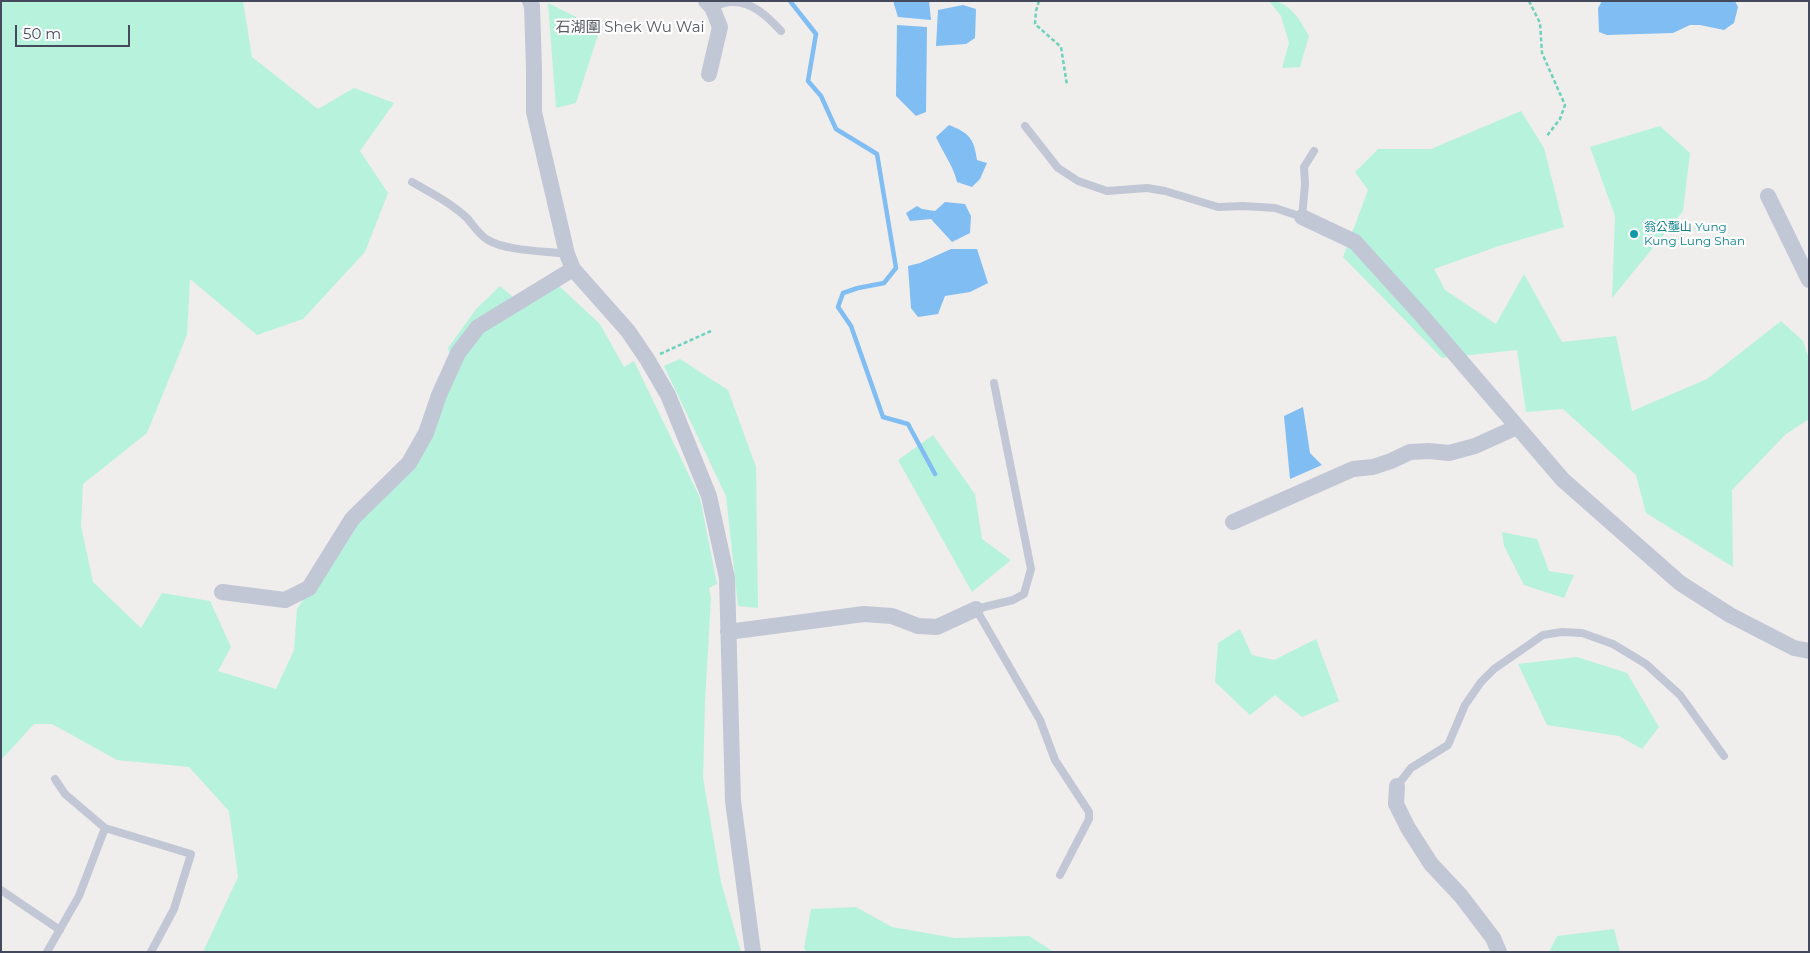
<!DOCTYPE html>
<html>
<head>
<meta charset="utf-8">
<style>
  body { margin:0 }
  #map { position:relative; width:1810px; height:953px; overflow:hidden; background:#f0eded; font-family:Montserrat,sans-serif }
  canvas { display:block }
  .frame { position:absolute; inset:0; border:2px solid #444a5c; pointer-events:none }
  .scale { position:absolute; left:15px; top:25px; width:115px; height:22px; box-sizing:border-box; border:2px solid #444a5c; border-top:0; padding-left:6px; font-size:15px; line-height:18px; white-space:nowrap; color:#444a5c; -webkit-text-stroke:4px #fff; paint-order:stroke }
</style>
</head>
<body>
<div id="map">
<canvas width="1810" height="953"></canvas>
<div class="frame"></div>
<div class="scale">50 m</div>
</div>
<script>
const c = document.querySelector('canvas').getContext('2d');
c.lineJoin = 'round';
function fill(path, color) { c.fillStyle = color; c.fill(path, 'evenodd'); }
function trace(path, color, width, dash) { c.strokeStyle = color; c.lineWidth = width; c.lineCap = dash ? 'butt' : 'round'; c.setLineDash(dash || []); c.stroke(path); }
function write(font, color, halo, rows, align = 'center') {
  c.font = font + ' Montserrat,"Noto Sans TC",sans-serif'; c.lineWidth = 4.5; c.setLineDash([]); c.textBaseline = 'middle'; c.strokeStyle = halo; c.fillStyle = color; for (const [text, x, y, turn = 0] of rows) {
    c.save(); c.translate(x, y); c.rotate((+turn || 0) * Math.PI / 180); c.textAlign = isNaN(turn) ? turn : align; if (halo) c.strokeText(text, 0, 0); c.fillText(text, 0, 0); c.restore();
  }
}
fill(new Path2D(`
  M 1,1 L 243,1 L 252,57 L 318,109 L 354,88 L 394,103 L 360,151 L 388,193 L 365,252 L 303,319 L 257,335 L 190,279 L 187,335 L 147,433 L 83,484 L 81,526 L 93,582 L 141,628 L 162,593 L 210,601 L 231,647 L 218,671 L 276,689 L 294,650 L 297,609 L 321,574 L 347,531 L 424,450 L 455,372 L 448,348 L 476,309 L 500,286 L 522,305 L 558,285 L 600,324 L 624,367 L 634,361 L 700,498 L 717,584 L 709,588 L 711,598 L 705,702 L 703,778 L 721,882 L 741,952 L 203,952 L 238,877 L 229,811 L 189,767 L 117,760 L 52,724 L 34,724 L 1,760 Z
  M 1269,1 C 1290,1 1300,20 1309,36 L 1300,67 L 1282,68 L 1289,43 L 1281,16 Z
  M 548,3 L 600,29 L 576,103 L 556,108 Z
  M 1521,111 L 1544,148 L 1564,227 L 1499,246 L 1434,269 L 1445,290 L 1496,324 L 1524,274 L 1562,342 L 1616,336 L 1632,411 L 1707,379 L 1781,321 L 1803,341 L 1809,359 L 1809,419 L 1786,434 L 1732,490 L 1733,567 L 1646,513 L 1636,475 L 1563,409 L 1526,412 L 1517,350 L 1442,358 L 1343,257 L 1368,190 L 1355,172 L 1378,149 L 1431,149 Z
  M 1660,126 L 1690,153 L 1683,211 L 1612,298 L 1615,216 L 1590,147 Z
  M 680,359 L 728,390 L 756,467 L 758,608 L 738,606 L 726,496 L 664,366 Z
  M 933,435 L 975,494 L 982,539 L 1011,560 L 972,592 L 898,460 Z
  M 1502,532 L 1537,539 L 1549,571 L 1574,575 L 1564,598 L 1524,585 L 1504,546 Z
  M 1240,629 L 1252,655 L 1274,660 L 1316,639 L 1339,701 L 1302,717 L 1275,695 L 1250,715 L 1215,682 L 1218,643 Z
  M 1577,657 L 1627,673 L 1659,727 L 1642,749 L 1619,736 L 1547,725 L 1518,664 Z
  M 856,907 L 892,927 L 955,938 L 1029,936 L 1054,952 L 807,952 L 804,948 L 811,909 Z
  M 1614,929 L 1620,952 L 1549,952 L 1557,936 Z`), '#b7f2dd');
fill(new Path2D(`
  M 893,1 L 929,1 L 931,20 L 898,17 Z
  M 1602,1 L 1735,1 L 1738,7 L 1734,23 L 1724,30 L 1700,25 L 1690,25 L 1673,33 L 1607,35 L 1599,32 L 1598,8 Z
  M 963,5 L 976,9 L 975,38 L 966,44 L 936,46 L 938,10 Z
  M 897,25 L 927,27 L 926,112 L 916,116 L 896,96 Z
  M 949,125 C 969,133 974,138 977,160 L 987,163 L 980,179 L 972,187 L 957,182 C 953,165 943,153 936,137 Z
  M 945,202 L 965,204 L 971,216 L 970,233 L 952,242 L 931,219 L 910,221 L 906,213 L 917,206 L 922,209 L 935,211 Z
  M 951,249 L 977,249 L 988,283 L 970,292 L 945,296 L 938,314 L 918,317 L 911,308 L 908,266 L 920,263 Z
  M 1303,407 L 1310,453 L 1322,465 L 1290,479 L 1284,416 Z`), '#80bdf3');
trace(new Path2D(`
  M 790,1 L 816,34 L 808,81 L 821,96 L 836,129 L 877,154 L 896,268 L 884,283 L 858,288 L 843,293 L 838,307 L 851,326 L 883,417 L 908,424 L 935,474`), '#80bdf3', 4.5);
trace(new Path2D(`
  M 1039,1 L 1036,11 L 1035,24 L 1061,47 L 1067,85
  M 1529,1 L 1540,23 L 1542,53 L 1565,105 L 1560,119 L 1546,137
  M 660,354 L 711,331`), '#6cd3bb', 2.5, [4, 2.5]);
trace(new Path2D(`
  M 712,7 C 718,5 725,2 731,2 C 752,1 768,17 781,31
  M 1025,126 L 1058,168 L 1078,181 L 1107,191 L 1147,188 L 1165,191 L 1218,207 L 1243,206 L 1275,208 L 1302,217 L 1305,184 L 1304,167 L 1314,151
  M 412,182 C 431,193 451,203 467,218 C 474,226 479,235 488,240 C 506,251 545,251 567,254
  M 994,383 L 1031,569 L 1024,594 L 1013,600 L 976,609 L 1040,720 L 1055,760 L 1089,812 L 1089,819 L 1060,875
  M 55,779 L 65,794 L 105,828 L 191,854 L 174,909 L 151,952
  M 1397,786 L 1411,768 L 1448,745 L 1465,705 L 1481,682 L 1494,669 L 1543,635 L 1562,632 L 1582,633 L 1613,644 L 1646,664 L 1680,695 L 1724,756
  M 1,890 L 60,930
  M 47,952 L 79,896 L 105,828`), '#c2c7d6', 8);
trace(new Path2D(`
  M 530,1 L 532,6 L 534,69 L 534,112 L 567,254 L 573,269 L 628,331 L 647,359 L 668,395 L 709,496 L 727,578 L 733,801 L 753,952
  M 706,1 L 712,7 L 720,27 L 709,74
  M 1768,196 L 1809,280
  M 1302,217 L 1355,242 L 1423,317 L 1563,480 L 1680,583 L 1730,615 L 1794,648 L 1809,651
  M 1233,522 L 1353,469 L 1373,467 L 1391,461 L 1410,452 L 1429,451 L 1449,453 L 1475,446 L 1517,427
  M 222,592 L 285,600 L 309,588 L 352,519 L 409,463 L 426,433 L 439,395 L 458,353 L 478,327 L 573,269
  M 728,632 L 864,614 L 892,616 L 918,626 L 937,627 L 976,609
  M 1397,786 L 1396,804 L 1408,828 L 1431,864 L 1461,896 L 1493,938 L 1499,952`), '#c2c7d6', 16);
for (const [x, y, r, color] of [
  [1634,234,5,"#0f9aa8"]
]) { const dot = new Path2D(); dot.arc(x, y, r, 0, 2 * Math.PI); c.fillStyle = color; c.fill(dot); trace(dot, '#fff', 2); }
write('12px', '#0d838f', '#fff', [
  ["翁公壟山 Yung",1644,227],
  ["Kung Lung Shan",1644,241]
], 'left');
write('15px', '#595b63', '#fff', [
  ["石湖圍 Shek Wu Wai",630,28]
]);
</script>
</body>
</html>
